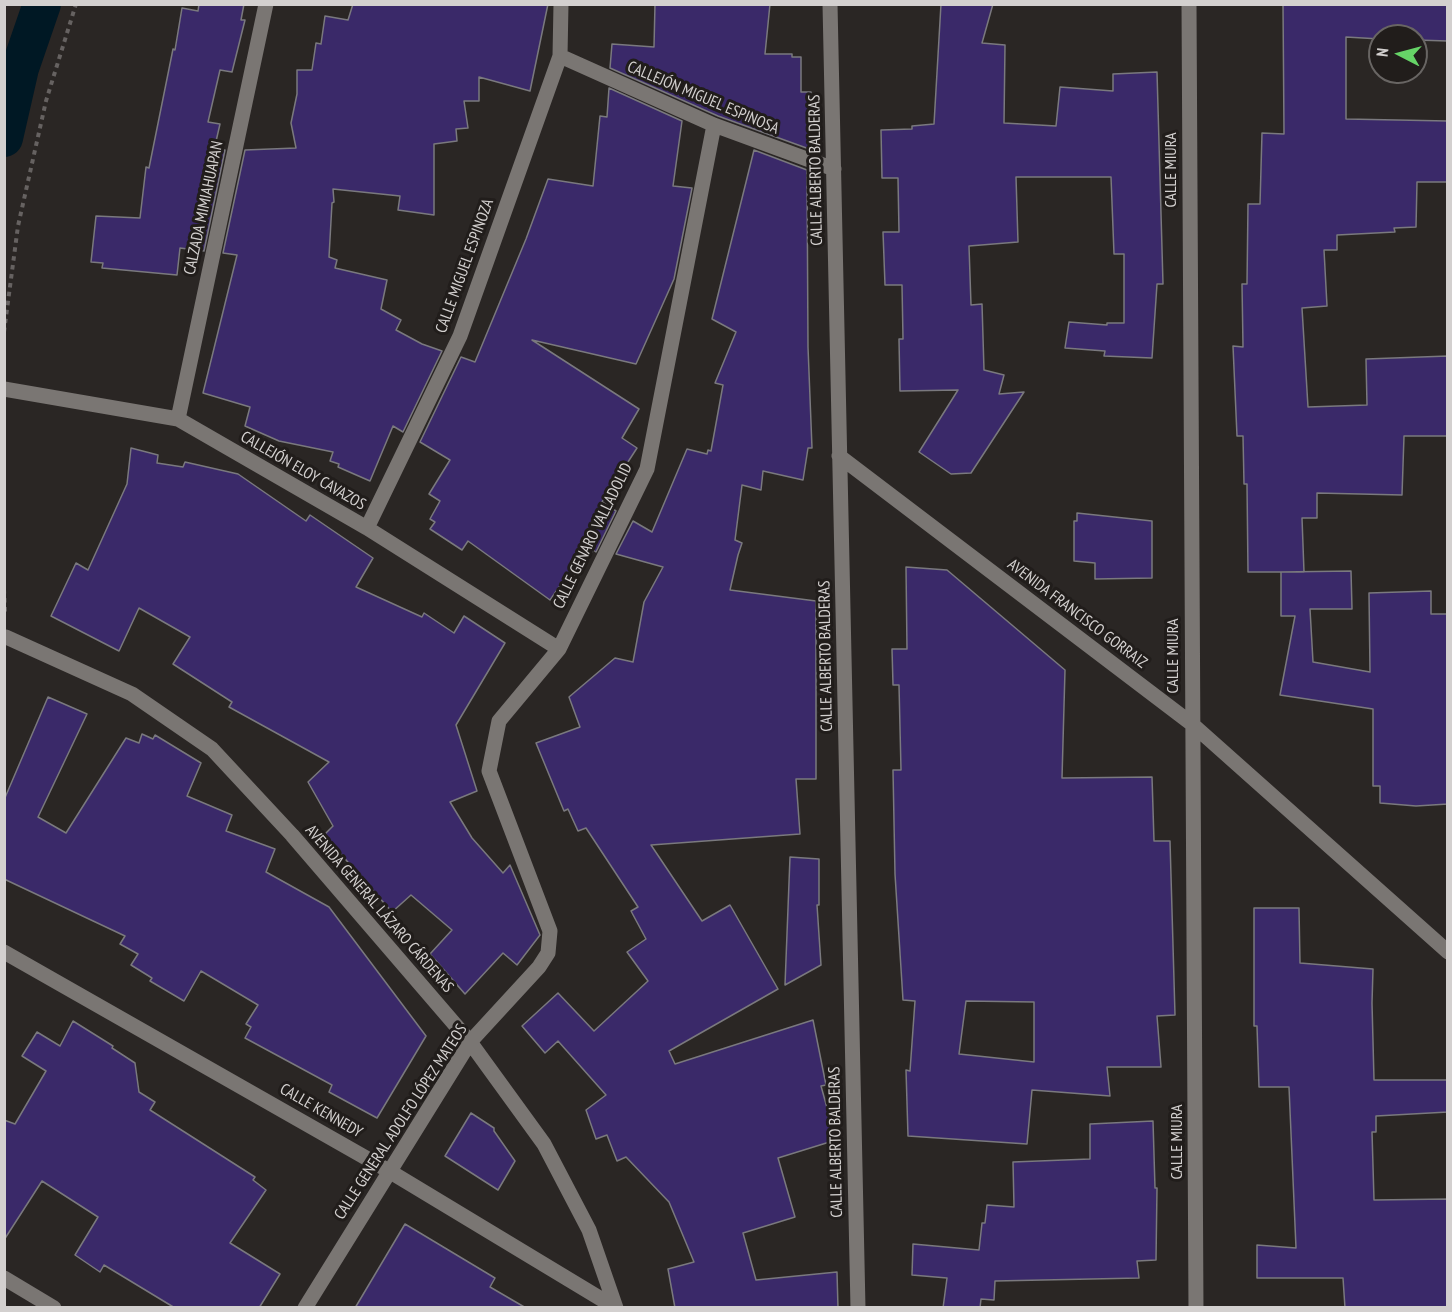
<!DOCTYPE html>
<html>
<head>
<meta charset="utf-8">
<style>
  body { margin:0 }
  #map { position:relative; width:1452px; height:1312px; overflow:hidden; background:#2a2624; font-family:"PT Sans Narrow",sans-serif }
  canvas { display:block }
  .frame { position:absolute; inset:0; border:6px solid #d3d0cf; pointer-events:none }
  .north { position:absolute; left:1368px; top:24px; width:60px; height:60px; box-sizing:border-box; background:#211d1b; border:2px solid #686563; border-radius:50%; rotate:276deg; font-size:16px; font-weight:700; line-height:24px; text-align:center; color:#d3d0cf }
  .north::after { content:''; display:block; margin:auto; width:21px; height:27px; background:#66d467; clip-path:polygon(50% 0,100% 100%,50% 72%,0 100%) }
</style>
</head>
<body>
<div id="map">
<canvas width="1452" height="1312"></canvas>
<div class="frame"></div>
<div class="north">N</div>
</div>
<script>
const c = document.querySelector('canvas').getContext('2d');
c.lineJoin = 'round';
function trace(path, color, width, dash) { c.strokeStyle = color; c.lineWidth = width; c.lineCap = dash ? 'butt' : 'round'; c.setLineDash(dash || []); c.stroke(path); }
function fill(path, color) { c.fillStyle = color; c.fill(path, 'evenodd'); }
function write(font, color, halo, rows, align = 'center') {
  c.font = font + ' "PT Sans Narrow",sans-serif'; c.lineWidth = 6; c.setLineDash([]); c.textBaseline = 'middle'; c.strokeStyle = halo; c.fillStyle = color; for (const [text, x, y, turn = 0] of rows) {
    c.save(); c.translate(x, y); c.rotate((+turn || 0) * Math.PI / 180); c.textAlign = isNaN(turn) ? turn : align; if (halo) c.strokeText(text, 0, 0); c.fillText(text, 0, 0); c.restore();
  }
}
trace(new Path2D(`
  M 4,138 L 20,68 L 42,4`), '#001824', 38);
const building = new Path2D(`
  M 199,4 L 244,4 L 241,20 L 245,20 L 232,72 L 220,70 L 208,122 L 220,124 L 214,150 L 225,150 L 204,251 L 180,248 L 177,275 L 102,268 L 103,263 L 91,262 L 96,216 L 140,218 L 146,167 L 149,168 L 173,49 L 175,50 L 182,8 L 198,11 Z
  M 353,4 L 548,4 L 530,91 L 479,77 L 479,101 L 464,101 L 468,128 L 456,129 L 457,141 L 434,144 L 434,215 L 398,210 L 400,196 L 333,189 L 334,202 L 332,203 L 329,257 L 337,260 L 335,268 L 387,280 L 381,309 L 401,320 L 396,330 L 422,344 L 442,351 L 403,432 L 393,426 L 370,481 L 338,467 L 339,464 L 330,461 L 333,452 L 279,441 L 245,426 L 250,407 L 203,393 L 237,255 L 223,253 L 245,150 L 296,148 L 291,123 L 297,94 L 297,70 L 312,70 L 316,43 L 321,44 L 325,16 L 348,20 Z
  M 655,4 L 770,4 L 765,54 L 792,54 L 792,57 L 801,57 L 801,92 L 811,92 L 812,150 L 718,116 L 610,68 L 612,44 L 654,47 Z
  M 941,4 L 993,4 L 982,43 L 1005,45 L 1004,123 L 1056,126 L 1060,87 L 1113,91 L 1113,74 L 1157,72 L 1163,284 L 1157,284 L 1152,358 L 1104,356 L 1105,351 L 1065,348 L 1069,322 L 1107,325 L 1107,323 L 1124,323 L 1124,254 L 1114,254 L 1111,177 L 1016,177 L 1018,242 L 969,246 L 971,305 L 982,304 L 984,370 L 1004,375 L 999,394 L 1024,392 L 971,473 L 951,474 L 919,452 L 958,390 L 900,391 L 899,339 L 903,339 L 902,285 L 885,285 L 883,232 L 899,232 L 898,178 L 882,178 L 881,130 L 912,129 L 912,126 L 934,124 Z
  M 1283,4 L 1448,4 L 1448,41 L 1416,40 L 1416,36 L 1380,36 L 1380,39 L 1346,37 L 1346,119 L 1448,121 L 1448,182 L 1417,182 L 1416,227 L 1394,228 L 1395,232 L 1337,235 L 1337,250 L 1324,250 L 1327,306 L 1302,308 L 1308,407 L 1367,405 L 1366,359 L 1448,356 L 1448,436 L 1404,436 L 1402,495 L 1317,493 L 1317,518 L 1302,518 L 1304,572 L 1248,572 L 1247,484 L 1244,484 L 1243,436 L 1237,436 L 1233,346 L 1243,347 L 1242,284 L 1247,284 L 1248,204 L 1260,204 L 1262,133 L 1284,134 Z
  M 609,88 L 682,121 L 673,186 L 692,188 L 674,279 L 636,364 L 532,340 L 639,409 L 622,438 L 637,448 L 602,502 L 616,511 L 596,552 L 593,550 L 567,586 L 562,583 L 550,600 L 468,541 L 462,550 L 430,529 L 435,522 L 430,519 L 440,501 L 429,494 L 450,460 L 420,442 L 461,357 L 475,362 L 526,239 L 548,179 L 593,186 L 600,116 L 607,117 Z
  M 754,150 L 807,170 L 808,347 L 812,448 L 808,448 L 803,480 L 763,471 L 761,490 L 742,485 L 735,540 L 742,543 L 738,555 L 730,590 L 816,601 L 816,779 L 796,779 L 800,834 L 651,845 L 702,921 L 730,905 L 778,989 L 669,1051 L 675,1064 L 813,1020 L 826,1085 L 821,1086 L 836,1140 L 778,1158 L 795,1217 L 743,1233 L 756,1280 L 837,1272 L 838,1308 L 675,1308 L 668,1269 L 694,1262 L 669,1202 L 626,1157 L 617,1161 L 607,1135 L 596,1139 L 586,1110 L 606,1095 L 558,1041 L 545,1053 L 522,1026 L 558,993 L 594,1031 L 648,981 L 627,952 L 646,939 L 631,911 L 638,907 L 586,828 L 578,831 L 568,809 L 564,811 L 536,743 L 580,727 L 569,697 L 615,658 L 633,662 L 644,602 L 663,567 L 616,554 L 633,521 L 652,532 L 687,449 L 707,454 L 708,450 L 711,451 L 723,385 L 715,383 L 736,332 L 712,319 Z
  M 131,448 L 158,455 L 157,463 L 183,467 L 185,462 L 238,474 L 306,521 L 310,515 L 373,558 L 356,587 L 422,617 L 424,613 L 454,633 L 464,616 L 505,643 L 456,725 L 477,791 L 450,802 L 472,838 L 503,873 L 510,865 L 540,935 L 517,965 L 503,953 L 465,994 L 430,954 L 452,930 L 411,895 L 392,912 L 324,835 L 333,826 L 308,782 L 329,762 L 229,707 L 232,702 L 173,664 L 190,637 L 139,608 L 119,651 L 51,616 L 76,563 L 88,570 L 127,484 Z
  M 1077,513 L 1152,521 L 1152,578 L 1095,579 L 1095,563 L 1074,561 L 1074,521 L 1077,521 Z
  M 906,567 L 947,570 L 1065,670 L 1062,778 L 1152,777 L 1154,841 L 1170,841 L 1175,1015 L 1157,1016 L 1161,1067 L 1107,1067 L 1110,1096 L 1032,1090 L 1027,1144 L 908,1136 L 906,1070 L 910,1071 L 915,1001 L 903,1000 L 895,874 L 893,770 L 901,770 L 899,685 L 893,685 L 892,649 L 907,649 ZM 966,1001 L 1034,1002 L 1034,1062 L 959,1054 Z
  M 1351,571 L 1352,609 L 1310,609 L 1313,662 L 1370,672 L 1369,593 L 1431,591 L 1431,614 L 1448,614 L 1448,804 L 1416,806 L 1380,803 L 1380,786 L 1373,786 L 1373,709 L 1280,695 L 1295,616 L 1281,616 L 1281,572 Z
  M 48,697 L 87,714 L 38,817 L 66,833 L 126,738 L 139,743 L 142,734 L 153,739 L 155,735 L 201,763 L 187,796 L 232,815 L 226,831 L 275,849 L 266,872 L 329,907 L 426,1036 L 377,1118 L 329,1092 L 332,1085 L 245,1038 L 251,1027 L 246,1024 L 258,1005 L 201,971 L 184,1001 L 150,981 L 152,978 L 131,965 L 138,954 L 120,944 L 125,936 L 4,879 L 4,800 Z
  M 790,857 L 819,859 L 819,905 L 817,905 L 821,965 L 785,985 Z
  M 1254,908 L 1299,908 L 1300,963 L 1373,969 L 1372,1003 L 1374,1080 L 1448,1080 L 1448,1112 L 1376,1116 L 1376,1132 L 1372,1132 L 1374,1200 L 1448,1199 L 1448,1308 L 1345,1308 L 1343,1278 L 1257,1278 L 1257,1245 L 1296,1248 L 1289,1087 L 1259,1087 L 1257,1026 L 1254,1026 Z
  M 73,1021 L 113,1046 L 112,1048 L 135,1063 L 139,1092 L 155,1102 L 150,1110 L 255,1177 L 253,1180 L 266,1190 L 230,1243 L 280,1274 L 259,1308 L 175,1308 L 104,1265 L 100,1272 L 75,1255 L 98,1217 L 42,1181 L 4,1240 L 4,1120 L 15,1124 L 46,1071 L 22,1056 L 37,1032 L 60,1046 Z
  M 471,1113 L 494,1128 L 494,1131 L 515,1161 L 498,1190 L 445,1156 Z
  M 1153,1121 L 1155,1188 L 1157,1188 L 1156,1260 L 1137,1261 L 1139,1278 L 995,1281 L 994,1300 L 981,1299 L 980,1308 L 943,1308 L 947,1278 L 912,1275 L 913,1244 L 979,1250 L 982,1223 L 985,1223 L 987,1205 L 1014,1207 L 1013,1162 L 1090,1159 L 1090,1124 Z
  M 405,1224 L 495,1278 L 490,1287 L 526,1308 L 355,1308 Z`);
fill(building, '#3a2969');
trace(building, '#7a797e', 1.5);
trace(new Path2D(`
  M 4,332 L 18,226 L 46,101 L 76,4
  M 4,589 L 5,612`), '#666261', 4, [4.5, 4.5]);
trace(new Path2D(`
  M 830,4 L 858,1308
  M 1189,4 L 1196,1308
  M 560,56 L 714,125 L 834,169
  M 4,389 L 178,419 L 367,528 L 559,649
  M 178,419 L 266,4
  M 839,456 L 1192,724 L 1448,952
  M 367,528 L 460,336 L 560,56 L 561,4
  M 6,637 L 132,694 L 212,749 L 292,835 L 470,1042 L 544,1144 L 589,1230 L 616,1308
  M 4,952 L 389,1171 L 616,1308
  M 4,1278 L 54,1308
  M 305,1308 L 470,1042 L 539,967 L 548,953 L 550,931 L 489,771 L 499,721 L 559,649 L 647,469 L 714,125`), '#7a7673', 15);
write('16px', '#d3d0cf', '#211d1b', [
  ["CALLEJÓN MIGUEL ESPINOSA",703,98,23],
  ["CALLE ALBERTO BALDERAS",816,170,-91],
  ["CALLE MIURA",1171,170,-90],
  ["CALZADA MIMIAHUAPAN",204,208,-78],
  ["CALLE MIGUEL ESPINOZA",465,266,-70],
  ["CALLEJÓN ELOY CAVAZOS",303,471,30],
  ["CALLE GENARO VALLADOLID",593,536,-64],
  ["AVENIDA FRANCISCO GORRAIZ",1077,614,37],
  ["CALLE ALBERTO BALDERAS",826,656,-91],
  ["CALLE MIURA",1173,656,-90],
  ["AVENIDA GENERAL LÁZARO CÁRDENAS",379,909,49],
  ["CALLE KENNEDY",321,1111,30],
  ["CALLE GENERAL ADOLFO LÓPEZ MATEOS",401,1122,-57],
  ["CALLE ALBERTO BALDERAS",836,1142,-91],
  ["CALLE MIURA",1177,1142,-90]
]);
</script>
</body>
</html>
